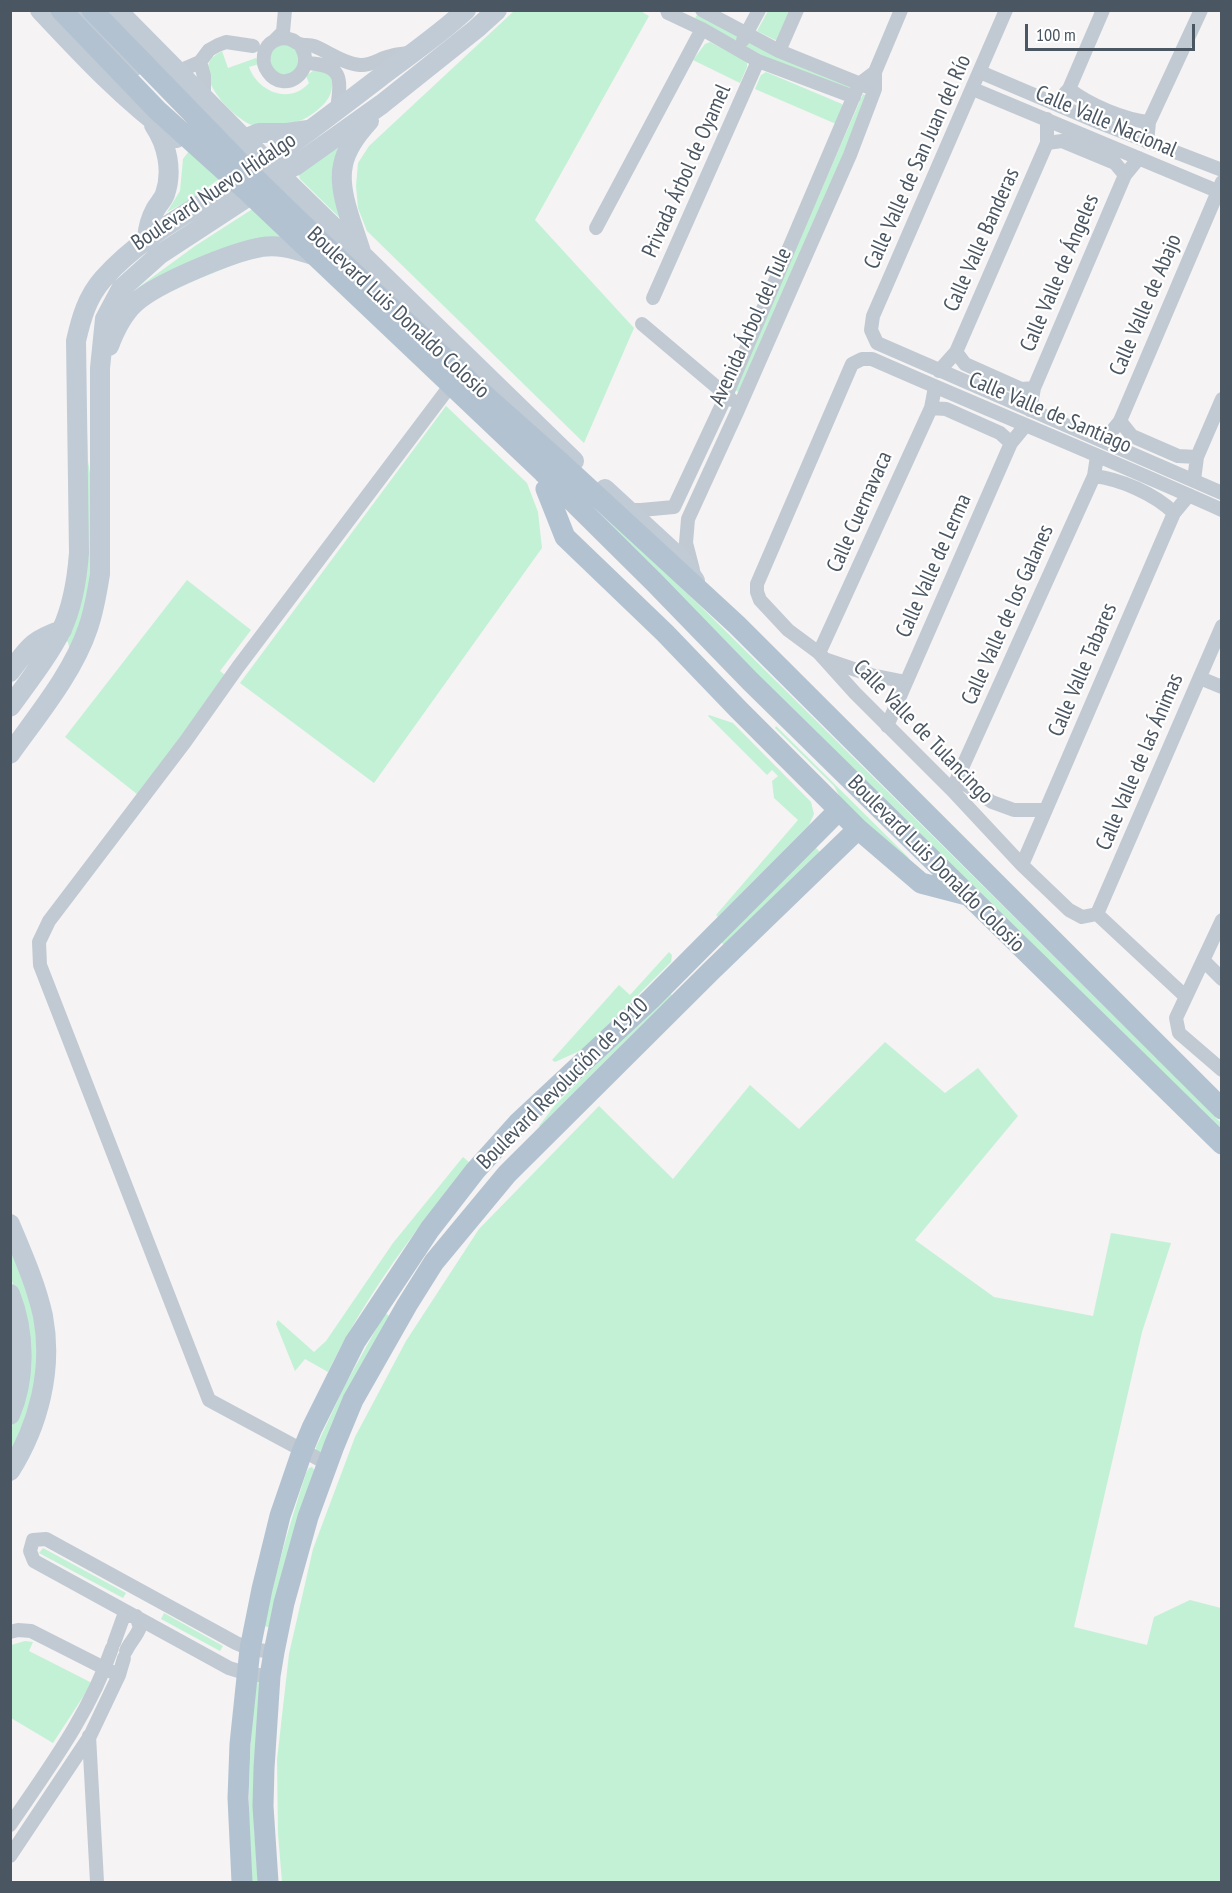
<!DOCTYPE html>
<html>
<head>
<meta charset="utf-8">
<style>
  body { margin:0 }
  #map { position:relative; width:1232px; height:1893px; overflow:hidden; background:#f5f3f3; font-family:"PT Sans Narrow",sans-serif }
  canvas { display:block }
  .frame { position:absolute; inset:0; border:12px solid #4a5661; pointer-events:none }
  .scale { position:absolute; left:1025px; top:24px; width:170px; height:27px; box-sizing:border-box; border:3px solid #4a5661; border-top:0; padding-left:8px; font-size:18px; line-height:21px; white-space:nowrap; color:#4a5661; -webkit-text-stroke:4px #fff; paint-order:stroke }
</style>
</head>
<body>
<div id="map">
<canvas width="1232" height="1893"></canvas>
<div class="frame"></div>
<div class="scale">100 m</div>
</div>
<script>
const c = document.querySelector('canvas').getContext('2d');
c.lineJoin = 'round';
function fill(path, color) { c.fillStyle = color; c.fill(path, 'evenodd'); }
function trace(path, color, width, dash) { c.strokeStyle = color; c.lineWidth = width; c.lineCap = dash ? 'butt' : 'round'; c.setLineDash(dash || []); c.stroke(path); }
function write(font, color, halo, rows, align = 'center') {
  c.font = font + ' "PT Sans Narrow",sans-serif'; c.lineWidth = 4.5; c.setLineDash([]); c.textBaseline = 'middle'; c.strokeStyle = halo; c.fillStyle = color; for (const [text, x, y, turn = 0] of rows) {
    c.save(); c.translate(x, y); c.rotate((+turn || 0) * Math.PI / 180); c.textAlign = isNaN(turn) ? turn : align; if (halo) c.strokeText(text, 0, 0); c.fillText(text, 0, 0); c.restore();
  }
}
fill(new Path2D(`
  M 639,10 L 649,16 L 535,220 L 634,328 L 584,443 L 367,231 L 358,208 L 356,186 L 358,163 L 369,146 L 514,11 Z
  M 768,11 L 790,11 L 777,41 L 757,31 Z
  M 698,13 L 853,88 L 851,92 L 763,56 L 695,18 Z
  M 710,42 L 747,61 L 747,67 L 740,83 L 693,60 L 705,44 Z
  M269 60a15 15 0 1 1 30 0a15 15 0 1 1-30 0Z
  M 222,51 L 228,68 L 256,58 L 259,64 L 249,67 C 258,92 290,105 309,83 L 306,76 L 314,70 L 329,72 C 335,84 332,96 323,105 C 305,122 296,123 273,126 C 269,126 263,128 259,127 C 239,125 199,84 209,63 C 211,57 217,54 222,51 Z
  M 766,72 L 842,104 L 844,108 L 836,124 L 755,89 L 761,75 Z
  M 863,94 L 868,96 L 741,393 L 734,390 Z
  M 347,140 L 346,224 L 300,179 L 299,175 Z
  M 189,151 L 222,177 L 190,200 L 167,212 L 180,191 L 183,159 Z
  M 254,208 L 290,242 L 119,311 L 139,287 L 195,246 Z
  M 85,366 L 88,461 L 94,499 L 91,599 L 70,651 L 68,642 L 62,639 Z
  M 446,406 L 527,483 L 538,512 L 542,548 L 374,783 L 240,683 Z
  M 578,490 L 673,579 L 1192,1093 L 1221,1123 L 1221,1133 L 667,585 Z
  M 187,580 L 251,630 L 220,671 L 230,679 L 142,798 L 65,737 Z
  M 709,715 L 733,723 L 811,802 L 814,814 L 809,825 L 718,917 L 716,915 L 798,820 L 774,798 L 772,781 L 778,776 L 772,770 L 767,775 L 708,716 Z
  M 776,726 L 909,858 L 907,859 L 894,852 L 840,797 L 834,786 L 775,728 Z
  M 815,847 L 820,852 L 726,947 L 721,942 Z
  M 669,952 L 672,955 L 671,962 L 584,1049 L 555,1062 L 552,1060 L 619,985 L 630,995 Z
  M 669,993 L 672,995 L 658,1014 L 542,1128 L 539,1126 L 555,1105 Z
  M 885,1042 L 945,1093 L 978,1068 L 1018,1116 L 915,1240 L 994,1297 L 1093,1316 L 1111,1233 L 1171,1243 L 1142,1332 L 1074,1627 L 1147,1645 L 1154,1617 L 1190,1600 L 1221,1608 L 1221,1882 L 282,1882 L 278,1834 L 277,1760 L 289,1654 L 313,1549 L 355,1437 L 406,1341 L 479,1229 L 599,1106 L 673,1179 L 750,1085 L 799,1129 Z
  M 463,1157 L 470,1163 C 416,1228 366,1295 328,1372 L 305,1359 L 295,1371 L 276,1324 L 278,1320 L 314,1352 L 326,1341 L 393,1243 Z
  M 10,1241 L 25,1277 L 40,1336 L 37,1390 L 11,1459 L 11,1429 L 17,1415 L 20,1309 L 11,1277 Z
  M 385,1313 L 391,1317 L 323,1450 L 319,1453 L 316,1451 L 316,1447 L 345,1385 Z
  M 312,1467 L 315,1471 L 272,1628 L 264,1626 C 275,1573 290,1524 306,1473 L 309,1468 Z
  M 43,1548 L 126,1593 L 123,1598 L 39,1553 Z
  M 164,1613 L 223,1646 L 220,1651 L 161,1619 Z
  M 25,1641 L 33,1642 L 29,1651 L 92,1683 L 53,1743 L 11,1718 L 11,1645 Z
  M 261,1676 L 254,1823 L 258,1882 L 251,1882 C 247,1815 249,1751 255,1683 Z`), '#c3f1d5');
trace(new Path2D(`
  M 667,10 L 668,13 L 702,29 L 758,61 L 854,97
  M 702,10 L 779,51 L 868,87
  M 1006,10 L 873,316 L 871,330 L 877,343 L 1222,493
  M 275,40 L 283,32 L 285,10
  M 743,40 L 759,10
  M 300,45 C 318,71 284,95 268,72 C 264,67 263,61 264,55 C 266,42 280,35 292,40 C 295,41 297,44 300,44 C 304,46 309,44 314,46 C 329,52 344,64 360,65 C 372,66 380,58 391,56 C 397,54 403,54 409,53
  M 779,51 L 797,10
  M 200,62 L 204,76 L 204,98
  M 306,63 C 344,65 341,78 337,110
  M 177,72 L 200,62 L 209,50 L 218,45 L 226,42 L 253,46
  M 980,72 L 1100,123 L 1222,170
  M 973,89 L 1222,193
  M 1069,89 C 1089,105 1125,120 1149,122
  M 1055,104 L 1069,89 L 1103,10
  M 1147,142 L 1149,122 L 1201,10
  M 1047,143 L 1062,141 L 1115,163 L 1125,175
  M 596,228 L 702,29
  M 653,298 L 758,61
  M 642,324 L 732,400
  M 956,352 L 965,364 L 1021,389 L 1034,388
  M 939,371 L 956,352 L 1047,143 L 1047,119
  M 931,408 L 946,409 L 1000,433 L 1011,443
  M 1030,410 L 1034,388 L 1125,175 L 1139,158
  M 1120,421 L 1132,436 L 1178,456 L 1197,457
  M 1104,441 L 1120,421 L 1222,182
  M 1094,476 C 1120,479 1155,494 1174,513
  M 1194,480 L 1197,457 L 1222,399
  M 627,510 L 641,510 L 674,507 L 726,396 L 859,84 L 875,72
  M 693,570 L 686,543 L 688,519 L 737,412 L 850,155 L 875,89 L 875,72 L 901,10
  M 819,653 L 931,408 L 935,387
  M 827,660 L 871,675 L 906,682
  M 1200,678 L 1222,687
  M 887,726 L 1011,443 L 1025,426
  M 957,779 L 992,802 L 1014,810 L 1045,810
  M 952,790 L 1094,476 L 1097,456
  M 1022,865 L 1174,513 L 1189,495
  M 1097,914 L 1082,917 L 1069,910 L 1022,865 L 952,790 L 855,693 L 819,653 L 788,630 L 760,600 L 757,592 L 757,584 L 852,364 L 862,359 L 872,359 C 988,410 1106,458 1222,510
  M 1097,914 L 1222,626
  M 1097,914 L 1186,997
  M 1222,920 L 1176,1018 L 1179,1033 L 1222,1070
  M 1204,961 L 1222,979
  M 328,1464 L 209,1400 L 40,965 L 39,942 L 49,921 L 185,742 L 238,667 L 447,390
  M 10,1632 L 18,1630 L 31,1631 L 112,1672
  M 114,1643 L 123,1618 L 128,1616 L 136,1616 L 140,1627 C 137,1636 130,1642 126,1651
  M 270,1676 L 248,1674 L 229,1668 L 34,1561 L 30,1551 L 33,1540 L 46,1539 L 236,1643 L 250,1649 L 274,1652
  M 89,1736 L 97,1882
  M 10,1825 C 48,1769 90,1713 112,1648
  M 10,1856 L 90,1736 L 119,1675 L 124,1658`), '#c1cad2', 14);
trace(new Path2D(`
  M 40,10 C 84,57 124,100 176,138
  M 77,10 L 133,67
  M 117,10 L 278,173 L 574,461
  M 244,139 L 259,133 L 287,133 L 308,130
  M 147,238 C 148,227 150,219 155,210 C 158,204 163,200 165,194 C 173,171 167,144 154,125
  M 361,252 C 354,228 337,191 343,165 C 346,149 358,133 369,121
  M 109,346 C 115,330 122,315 135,303 C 157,283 232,252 262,247 C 279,244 296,250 313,255
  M 605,489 L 680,558 L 695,581
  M 10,672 C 29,647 31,641 62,630
  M 10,707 C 28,682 48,657 62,629 C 73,605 77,579 79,553 L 76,341 C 81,319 87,297 103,279 C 140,237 189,213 235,183 C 285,150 332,114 379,78 C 408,56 439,35 466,10
  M 10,754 C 37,716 73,673 88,628 C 94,611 97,593 100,574 L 100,368 L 105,319 L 121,289 L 159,255 L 269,183 L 278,173 L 295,166 L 382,104 L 476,29 L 497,10
  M 10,1224 C 22,1253 36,1284 43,1316 C 53,1369 39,1425 10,1471
  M 10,1294 C 25,1332 26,1378 10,1415`), '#c1cbd6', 20);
trace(new Path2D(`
  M 560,462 L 737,625 L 1222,1109
  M 544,473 L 654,582 L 750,681 L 1222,1144
  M 546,489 L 565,537 L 665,633 L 738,709 L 858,829 L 921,883 L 967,895
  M 242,1882 L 238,1798 L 240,1744 L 250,1649 L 262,1589 L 280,1516 L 302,1452 L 312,1428 L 355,1342 L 430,1229 L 475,1171 L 518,1123 L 651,999 L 839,810
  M 268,1882 L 263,1806 L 264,1768 L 270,1676 L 274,1652 L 284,1603 L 308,1517 L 334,1446 L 353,1400 L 407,1305 L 434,1262 L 507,1174 L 711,971 L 858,829`), '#b3c2d1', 21);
trace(new Path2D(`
  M 61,10 L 157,110 L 248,192 L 544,473
  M 92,10 L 259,182 L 325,246 L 471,383 L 560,462`), '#b3c2d1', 21);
write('22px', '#4a5661', '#fff', [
  ["Calle Valle Nacional",1106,122,23],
  ["Calle Valle de San Juan del Río",918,162,-66],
  ["Privada Árbol de Oyamel",687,171,-66],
  ["Boulevard Nuevo Hidalgo",214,192,-34],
  ["Calle Valle Banderas",982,240,-66],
  ["Calle Valle de Ángeles",1060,273,-67],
  ["Calle Valle de Abajo",1146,305,-67],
  ["Boulevard Luis Donaldo Colosio",398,313,43],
  ["Avenida Árbol del Tule",751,327,-66],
  ["Calle Valle de Santiago",1050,413,23],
  ["Calle Cuernavaca",860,512,-66],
  ["Calle Valle de Lerma",934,566,-66],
  ["Calle Valle de los Galanes",1008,615,-66],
  ["Calle Valle Tabares",1083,670,-67],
  ["Calle Valle de Tulancingo",923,732,46],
  ["Calle Valle de las Ánimas",1140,762,-67],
  ["Boulevard Luis Donaldo Colosio",936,864,45],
  ["Boulevard Revolución de 1910",563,1084,-45]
]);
</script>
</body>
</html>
